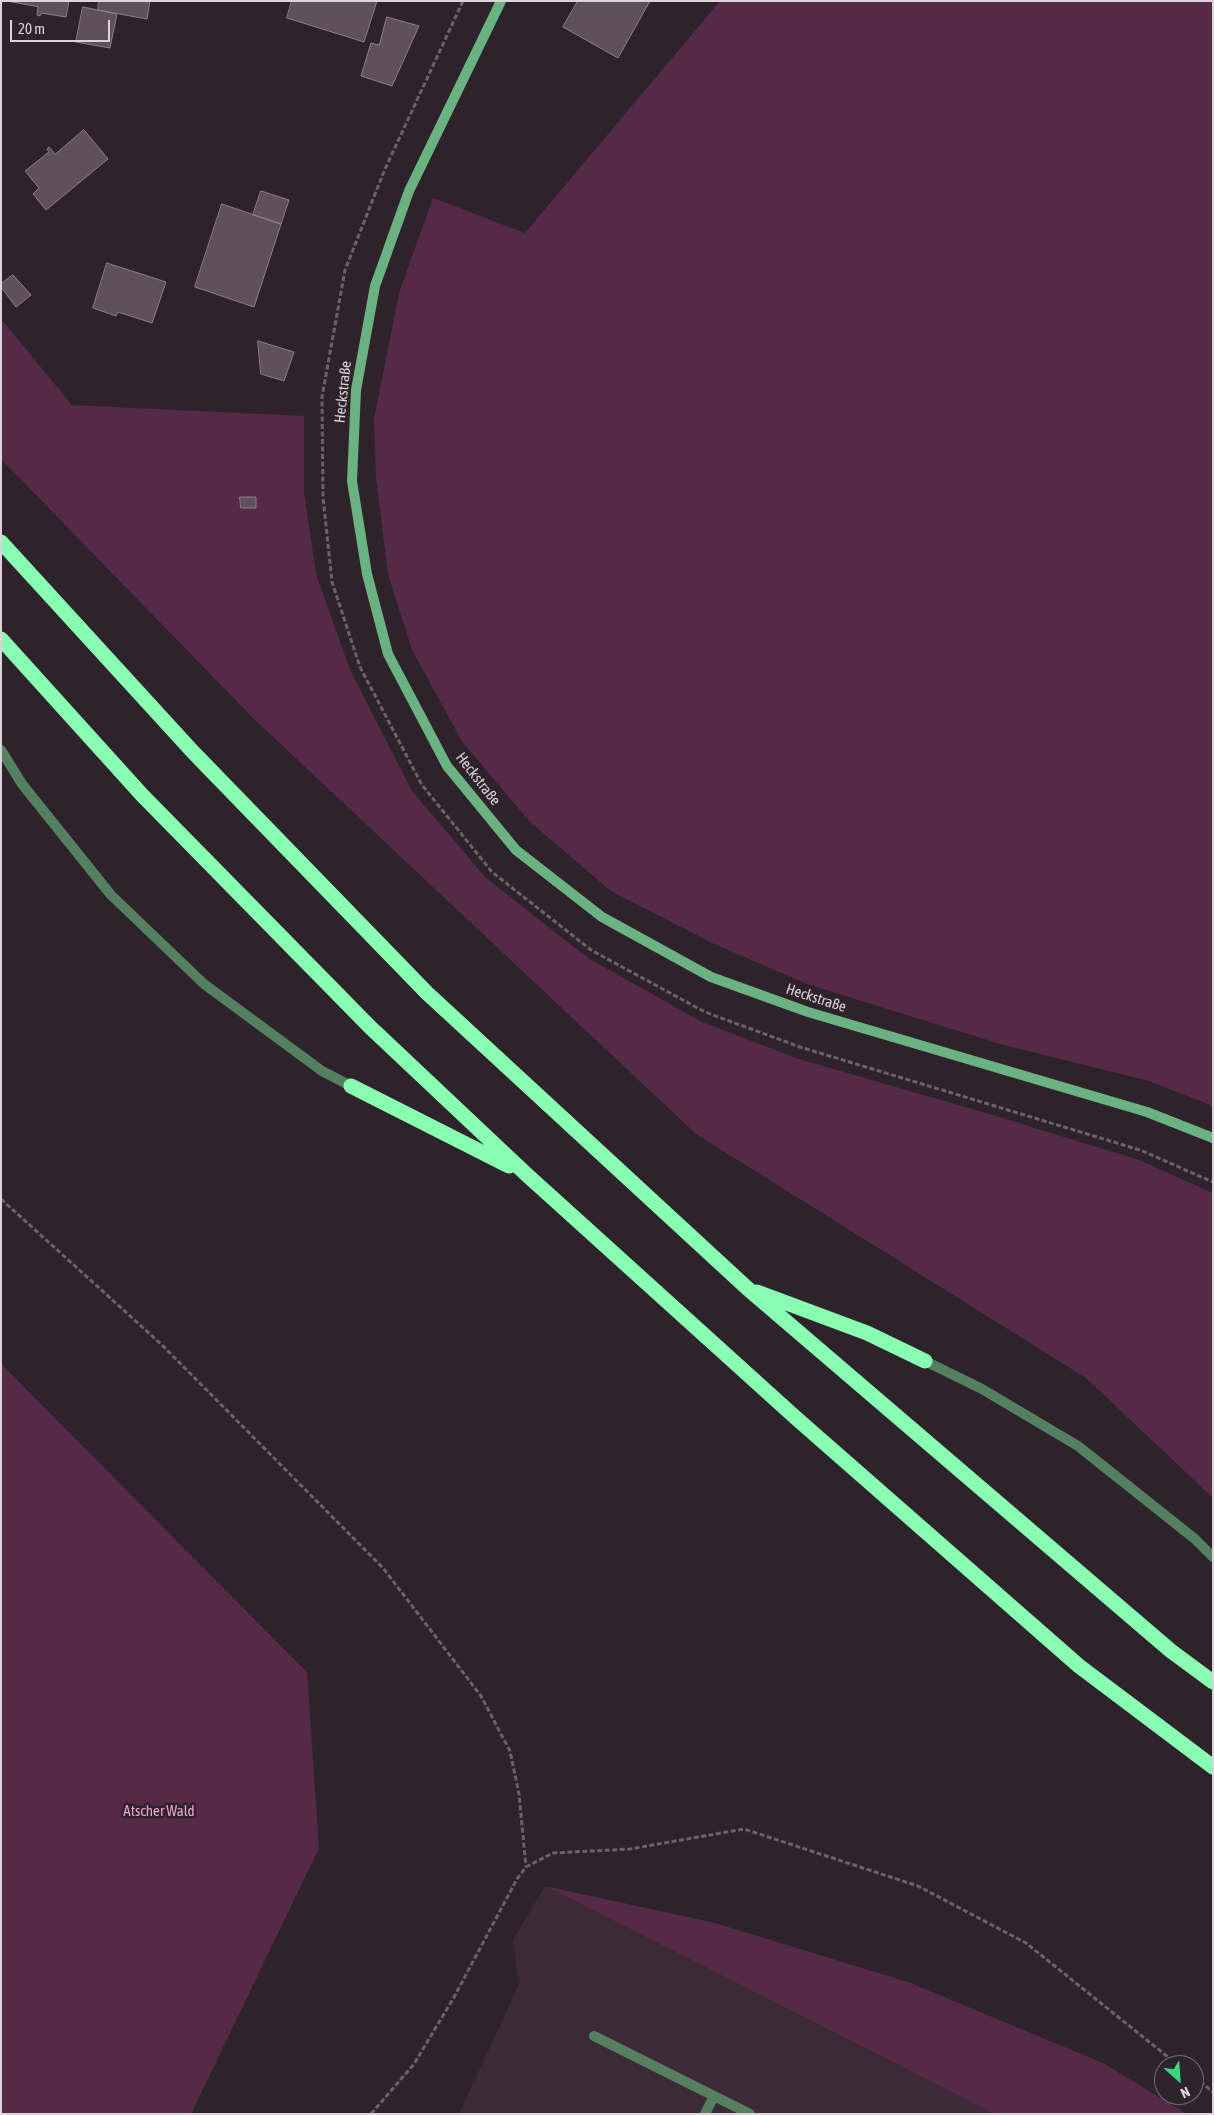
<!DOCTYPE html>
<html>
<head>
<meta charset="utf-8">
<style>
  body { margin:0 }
  #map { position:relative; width:1214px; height:2115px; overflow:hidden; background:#2f232b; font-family:"Asap Condensed",sans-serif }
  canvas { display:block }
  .frame { position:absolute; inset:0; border:2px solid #dcd4d9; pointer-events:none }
  .north { position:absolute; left:1154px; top:2055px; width:50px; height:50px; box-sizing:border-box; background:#2f232b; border:1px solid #746a71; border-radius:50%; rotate:154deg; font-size:14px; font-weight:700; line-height:20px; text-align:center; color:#dcd4d9 }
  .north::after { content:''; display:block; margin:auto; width:18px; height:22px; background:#3ad77f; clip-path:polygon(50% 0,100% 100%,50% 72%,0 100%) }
  .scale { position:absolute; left:10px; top:20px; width:100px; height:22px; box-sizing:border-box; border:2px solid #dcd4d9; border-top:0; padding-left:6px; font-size:15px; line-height:18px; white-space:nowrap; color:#dcd4d9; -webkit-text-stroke:4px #2f232b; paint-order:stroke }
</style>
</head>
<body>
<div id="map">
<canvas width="1214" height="2115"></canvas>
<div class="frame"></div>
<div class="north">N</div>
<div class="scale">20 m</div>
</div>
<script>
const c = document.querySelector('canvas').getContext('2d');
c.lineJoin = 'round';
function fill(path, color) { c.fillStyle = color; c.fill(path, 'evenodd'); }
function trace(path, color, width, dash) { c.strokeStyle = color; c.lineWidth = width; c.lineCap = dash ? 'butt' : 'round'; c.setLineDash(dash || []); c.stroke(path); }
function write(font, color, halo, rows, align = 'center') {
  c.font = font + ' "Asap Condensed",sans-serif'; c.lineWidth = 5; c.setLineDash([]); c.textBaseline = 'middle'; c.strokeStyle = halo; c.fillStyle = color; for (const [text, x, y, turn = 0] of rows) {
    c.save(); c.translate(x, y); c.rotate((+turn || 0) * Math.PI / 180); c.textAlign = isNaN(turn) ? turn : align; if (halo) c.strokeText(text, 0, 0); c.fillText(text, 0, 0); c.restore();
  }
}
fill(new Path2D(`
  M 545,1886 L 995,2114 L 459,2114 L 519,1984 L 513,1940 Z`), '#3c2a36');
fill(new Path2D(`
  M 720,1 L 1213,1 L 1213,1106 L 1149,1081 L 1000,1044 L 807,984 L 712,943 L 611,891 L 531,823 L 463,743 L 412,650 L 388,574 L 376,478 L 374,419 L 399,293 L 433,198 L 525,233 Z
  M 1,319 L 72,405 L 304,416 L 304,492 L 316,574 L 350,670 L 412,791 L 486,878 L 588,958 L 702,1022 L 799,1059 L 986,1113 L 1139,1160 L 1213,1193 L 1213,1498 L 1086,1378 L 696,1134 L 254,719 L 1,459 Z
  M 1,1364 L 307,1672 L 319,1848 L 191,2114 L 1,2114 Z
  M 545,1886 L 715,1923 L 908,1982 L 1103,2063 L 1187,2114 L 995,2114 Z`), '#542a47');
const building = new Path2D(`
  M 7,1 L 69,1 L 66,17 L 41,13 L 40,16 L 37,15 L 38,7 Z
  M 99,1 L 150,1 L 147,19 L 98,10 Z
  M 292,1 L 377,1 L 364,42 L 287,18 Z
  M 578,1 L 650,1 L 618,58 L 563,27 Z
  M 83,7 L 117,14 L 110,48 L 76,42 Z
  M 387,17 L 419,26 L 392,86 L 361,76 L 371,43 L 379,45 Z
  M 84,130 L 108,159 L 46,210 L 33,194 L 39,188 L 25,171 L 49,152 L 47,149 L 49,147 L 55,154 Z
  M 261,191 L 289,200 L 281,224 L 253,215 Z
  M 222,204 L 281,224 L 254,307 L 195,287 Z
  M 107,263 L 166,282 L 152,323 L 118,312 L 116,316 L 93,308 Z
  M 13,275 L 31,295 L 16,307 L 1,287 L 1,284 Z
  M 258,341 L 294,352 L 284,381 L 261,374 Z
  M 240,497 L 256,497 L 256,508 L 241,508 Z`);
fill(building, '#5f515a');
trace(building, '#8d7e88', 1);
trace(new Path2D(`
  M 463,1 L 385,169 L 345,270 L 322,397 L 323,497 L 332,582 L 360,667 L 422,785 L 492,872 L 591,950 L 705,1012 L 800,1047 L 1140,1150 L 1213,1182
  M 1,1199 L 161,1344 L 383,1568 L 481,1696 L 510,1751 L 519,1794 L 526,1867
  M 1194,2077 L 1213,2092
  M 371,2114 L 414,2064 L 453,1999 L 517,1879 L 526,1867 L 553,1853 L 630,1849 L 744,1829 L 918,1886 L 1026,1943 L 1178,2065`), '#6b6168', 3, [5, 2.5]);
trace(new Path2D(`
  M 1,750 L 22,784 L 111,895 L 204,984 L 322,1071 L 351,1086
  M 925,1361 L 982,1389 L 1078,1446 L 1195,1539 L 1213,1557
  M 594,2036 L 714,2096
  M 705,2114 L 714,2096 L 750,2114`), '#548061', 10);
trace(new Path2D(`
  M 501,1 L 409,191 L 375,286 L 356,390 L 352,481 L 367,574 L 388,654 L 447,766 L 516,850 L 602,917 L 711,977 L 808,1012 L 1147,1112 L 1213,1138`), '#6ab282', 10);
trace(new Path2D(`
  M 1,542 L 193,752 L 427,993 L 747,1288 L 1171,1651 L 1213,1682
  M 1,639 L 142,795 L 370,1027 L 526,1174 L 796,1418 L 1079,1666 L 1213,1767
  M 351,1086 L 509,1166
  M 757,1292 L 867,1333 L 925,1361`), '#89fdb1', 15);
write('15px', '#dcd4d9', '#2f232b', [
  ["Heckstraße",343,392,-84],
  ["Heckstraße",478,779,52],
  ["Heckstraße",816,998,18]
]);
write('15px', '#f2a0d8', '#2f232b', [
  ["Atscher Wald",159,1811]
]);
</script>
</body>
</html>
